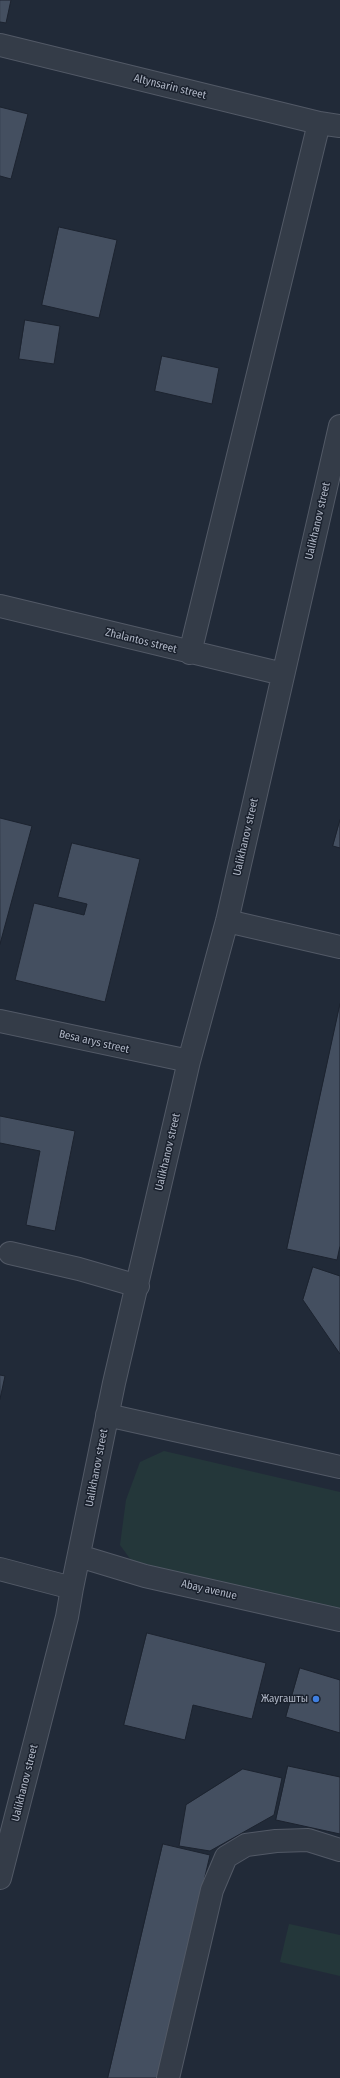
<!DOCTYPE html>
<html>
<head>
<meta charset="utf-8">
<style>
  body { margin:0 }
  canvas { display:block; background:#212a38 }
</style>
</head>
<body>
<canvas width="340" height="2078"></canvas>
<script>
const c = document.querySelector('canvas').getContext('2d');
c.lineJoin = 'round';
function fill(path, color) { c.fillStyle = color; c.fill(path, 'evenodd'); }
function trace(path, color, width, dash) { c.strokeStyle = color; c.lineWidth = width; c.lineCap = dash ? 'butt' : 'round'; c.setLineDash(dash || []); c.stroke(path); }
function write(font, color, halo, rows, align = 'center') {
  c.font = font + ' "Fira Sans Condensed",sans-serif'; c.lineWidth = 3; c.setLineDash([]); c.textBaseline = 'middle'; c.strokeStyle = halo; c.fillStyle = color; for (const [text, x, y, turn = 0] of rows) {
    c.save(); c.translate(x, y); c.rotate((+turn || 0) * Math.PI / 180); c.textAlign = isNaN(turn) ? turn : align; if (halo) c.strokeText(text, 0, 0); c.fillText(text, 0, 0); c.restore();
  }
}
fill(new Path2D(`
  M 164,1451 L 340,1492 L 340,1617 L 139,1571 L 120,1545 L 126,1500 L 140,1462 Z
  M 289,1924 L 340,1935 L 340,1976 L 280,1962 Z`), '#24373a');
const building = new Path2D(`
  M 0,0 L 11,0 L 6,23 L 0,22 Z
  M 0,107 L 28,114 L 11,179 L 0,176 Z
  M 59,227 L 117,240 L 99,318 L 42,305 Z
  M 25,320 L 60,326 L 54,364 L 19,359 Z
  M 162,356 L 219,368 L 212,404 L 155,391 Z
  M 0,818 L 32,826 L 0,944 Z
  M 340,820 L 340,848 L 333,846 Z
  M 72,843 L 140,859 L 105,1002 L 15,980 L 34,903 L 84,915 L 87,904 L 58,897 Z
  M 340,1004 L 340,1246 L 337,1260 L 287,1249 Z
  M 0,1116 L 75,1131 L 55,1231 L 26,1225 L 40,1151 L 0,1143 Z
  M 313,1267 L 340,1276 L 340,1354 L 303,1300 Z
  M 0,1375 L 5,1376 L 0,1399 Z
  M 147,1633 L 266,1663 L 252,1719 L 193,1705 L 185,1740 L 124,1725 Z
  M 300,1668 L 340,1680 L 340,1733 L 286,1717 Z
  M 288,1766 L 340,1777 L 340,1834 L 276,1820 Z
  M 243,1769 L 282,1778 L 274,1815 L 210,1851 L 179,1846 L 186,1805 Z
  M 163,1844 L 210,1855 L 158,2078 L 108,2078 Z`);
fill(building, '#444f60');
trace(building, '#1c232f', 1);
const street = new Path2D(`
  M 0,45 L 319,123 L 340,126
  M 0,606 L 283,674
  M 190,653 L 319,123
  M 227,921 L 340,947
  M 0,1021 L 189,1061
  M 10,1253 L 79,1269 L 138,1286
  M 107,1415 L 340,1467
  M 79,1556 L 145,1576 L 340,1620
  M 0,1569 L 72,1588
  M 0,1878 L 67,1617 L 72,1588 L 114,1383 L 189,1061 L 227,921 L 340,426
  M 168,2078 L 212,1890 L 226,1857 L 246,1845 L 276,1841 L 308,1840 L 340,1850`);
trace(street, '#525966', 24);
trace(street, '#343c48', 22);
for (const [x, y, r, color] of [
  [316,1699,4,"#3f7fe0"]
]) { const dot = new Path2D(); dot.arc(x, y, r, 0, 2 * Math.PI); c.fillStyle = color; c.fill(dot); trace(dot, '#1a212d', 1.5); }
write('11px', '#afb6c5', '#1a212d', [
  ["Altynsarin street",170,87,14],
  ["Ualikhanov street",318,521,-77],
  ["Zhalantos street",141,641,14],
  ["Ualikhanov street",246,837,-77],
  ["Besa arys street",94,1042,13],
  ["Ualikhanov street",168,1152,-77],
  ["Ualikhanov street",97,1468,-79],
  ["Abay avenue",209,1590,13],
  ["Ualikhanov street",25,1783,-76]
]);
write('11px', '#afb6c5', '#1a212d', [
  ["Жаугашты",308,1699]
], 'right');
</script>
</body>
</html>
